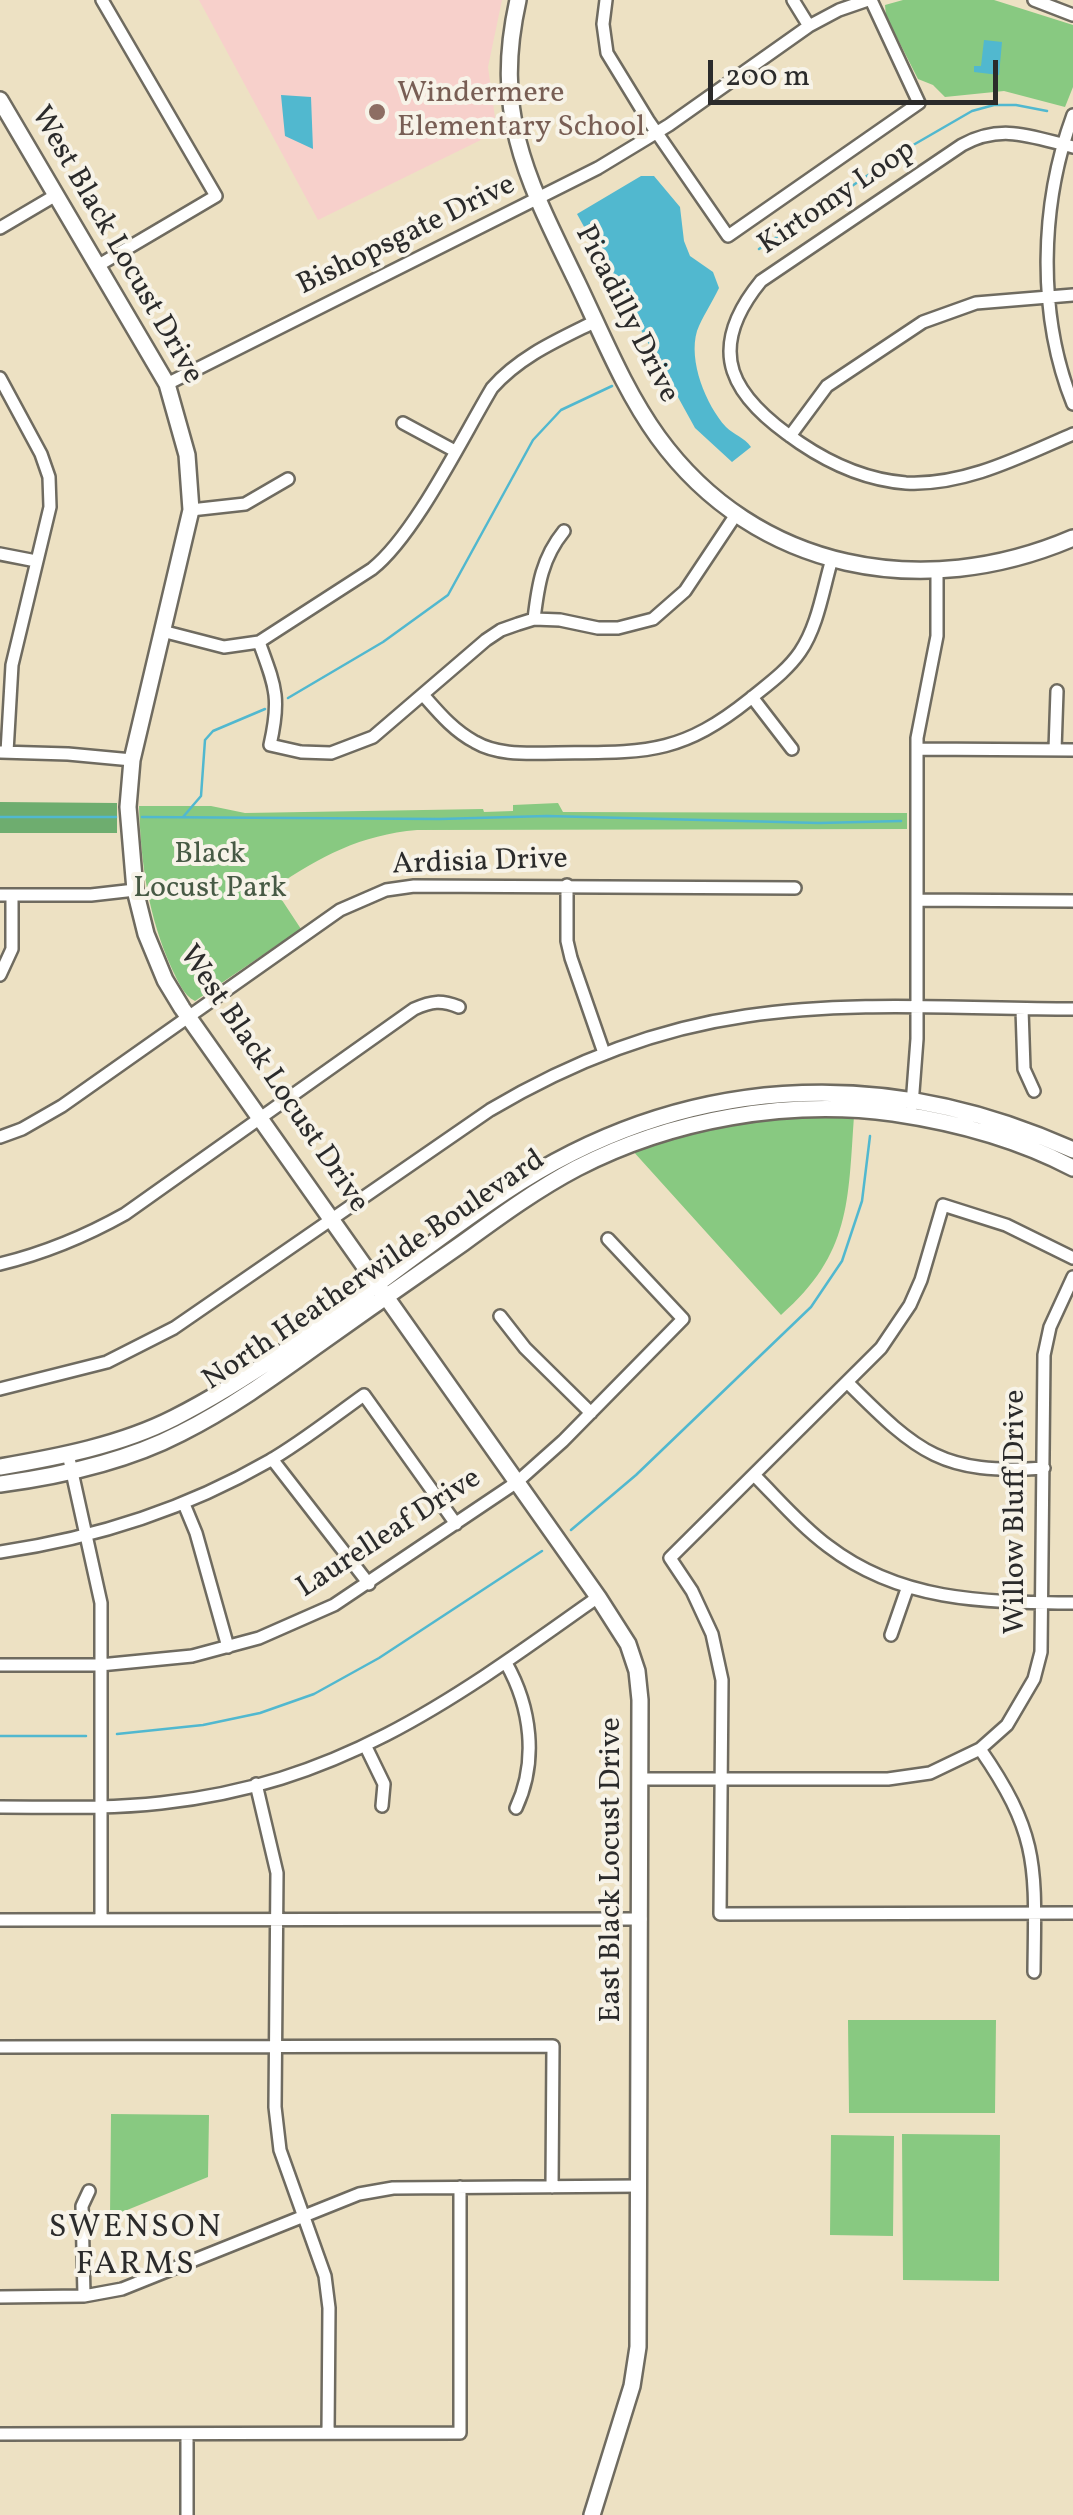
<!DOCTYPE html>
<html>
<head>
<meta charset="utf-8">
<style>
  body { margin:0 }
  #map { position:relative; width:1073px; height:2515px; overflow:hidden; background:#ede1c3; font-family:Vollkorn,serif }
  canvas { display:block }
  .scale { position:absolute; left:708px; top:60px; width:290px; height:45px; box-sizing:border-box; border:5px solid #2b2b2b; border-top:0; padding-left:12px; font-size:30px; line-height:35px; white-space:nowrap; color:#2b2b2b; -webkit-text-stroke:8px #f7f3e8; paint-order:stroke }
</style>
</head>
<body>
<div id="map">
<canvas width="1073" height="2515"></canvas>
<div class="scale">200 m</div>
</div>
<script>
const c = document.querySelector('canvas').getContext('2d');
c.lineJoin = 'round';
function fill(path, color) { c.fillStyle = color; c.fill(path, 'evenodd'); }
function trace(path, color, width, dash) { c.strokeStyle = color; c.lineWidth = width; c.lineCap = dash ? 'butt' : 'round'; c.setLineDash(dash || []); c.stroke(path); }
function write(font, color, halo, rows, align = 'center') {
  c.font = font + ' Vollkorn,serif'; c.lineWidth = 8; c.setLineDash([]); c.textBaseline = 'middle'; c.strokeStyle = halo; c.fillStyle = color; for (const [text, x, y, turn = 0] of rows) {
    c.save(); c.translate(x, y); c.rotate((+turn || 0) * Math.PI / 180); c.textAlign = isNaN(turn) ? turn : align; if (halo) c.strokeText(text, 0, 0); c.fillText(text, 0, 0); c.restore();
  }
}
fill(new Path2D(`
  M 199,0 L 502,0 L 488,67 L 497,132 L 318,220 Z`), '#f7d0cb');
fill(new Path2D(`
  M 903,0 L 994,0 L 1073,25 L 1073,87 L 1065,107 L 1004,91 L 945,97 L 933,85 L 918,79 L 886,16 L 885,5 Z
  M 558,803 L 563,812 L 907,813 L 907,829 L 417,830 C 361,835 320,856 274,888 L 301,929 L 195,1001 C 183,995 178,981 172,969 C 148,916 141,864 139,806 L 211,806 L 245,813 L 483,809 L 484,812 L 513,811 L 513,805 Z
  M 800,1115 L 854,1116 C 848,1201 851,1254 781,1315 L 632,1150 L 751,1119 Z
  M 848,2020 L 996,2020 L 995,2113 L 849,2113 Z
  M 111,2114 L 209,2115 L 208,2177 L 110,2217 Z
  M 902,2134 L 1000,2135 L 999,2281 L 903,2280 Z
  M 831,2135 L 894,2136 L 893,2236 L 830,2235 Z`), '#88c981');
fill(new Path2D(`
  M 0,802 L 117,803 L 117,833 L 0,833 Z`), '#6ead6f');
fill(new Path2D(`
  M 984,40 L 1002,42 L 999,75 L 974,72 L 974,66 L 981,66 Z
  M 281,95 L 311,97 L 313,149 L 285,136 Z
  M 641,176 L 654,176 L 680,207 L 684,241 L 690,256 L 713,272 L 719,288 C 712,303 702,317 697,331 C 688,361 706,405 726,427 C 734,435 744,437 751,447 L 732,462 L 695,428 L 577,214 Z`), '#51b8cf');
trace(new Path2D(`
  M 759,249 L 908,148 L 972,111 L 994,105 L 1016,105 L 1047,111
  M 288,698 L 383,642 L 448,595 L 533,440 L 561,410 L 612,386
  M 0,817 L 116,817
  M 142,817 L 440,819 L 547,816 L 819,823 L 901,821
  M 183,817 L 201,796 L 205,740 L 213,731 L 265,709
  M 571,1530 L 636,1475 L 811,1307 L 842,1261 L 862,1201 L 870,1136
  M 117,1734 L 203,1725 L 260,1713 L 314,1694 L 379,1658 L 542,1551
  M 0,1736 L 86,1736`), '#51b8cf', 2.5);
const street = new Path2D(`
  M 606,0 L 603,24 L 607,53 L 648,120 L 728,236 L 919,103 L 871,0
  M 793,0 L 809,26
  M 1034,0 L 1073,15
  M 1073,115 C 1040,204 1037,315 1073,404
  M 1073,147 C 1032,137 1002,123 962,145 L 761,281 C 703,352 732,397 800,443 C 831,464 867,480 906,483 C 964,486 1020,457 1073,434
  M 0,228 L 56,195
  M 99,265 L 216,196 L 102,0
  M 0,378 L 41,454 L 49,477 L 50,507 L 12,665 L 7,752
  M 167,384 L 598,168 L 669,125 L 809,26 L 839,10 L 868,0
  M 403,423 L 455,451
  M 790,436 L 827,386 L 923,322 L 976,303 L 1073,295
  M 191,510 L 245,504 L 288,479
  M 0,554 L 36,561
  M 534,619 C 538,585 542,558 564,531
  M 162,631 L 224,647 L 259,642 L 372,569 C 415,535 462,438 492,388 C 520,356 558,340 596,321
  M 259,642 C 275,686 281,697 270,745 L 301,752 L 331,753 L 373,737 L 486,640 L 501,630 L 518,624 L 534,619 L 560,620 L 598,628 L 618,628 L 653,619 L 685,591 L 737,513
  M 424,696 C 439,713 454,731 475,742 C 499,756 530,753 557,753 C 644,752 679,756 750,699 C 767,685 787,671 800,652 C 818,626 823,589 832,559
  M 752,697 L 792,749
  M 917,749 L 1073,750
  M 1055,750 L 1057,691
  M 0,752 L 68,754 L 132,760
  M 567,885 L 567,941 L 571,958 L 604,1053
  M 0,895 L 91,895 L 135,890
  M 918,900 L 1073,901
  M 0,975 L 12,949 L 12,895
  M 1022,1009 L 1024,1069 L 1034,1091
  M 912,1105 L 917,1039 L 917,738 L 937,636 L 937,571
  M 0,1137 L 22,1129 L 62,1106 L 340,910 L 386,890 L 414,886 L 795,888
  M 1073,1258 L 1006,1225 L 943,1205 L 921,1280 L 910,1305 L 881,1348 L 670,1558 L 692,1591 L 712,1634 L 722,1680 L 720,1914 L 1073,1913
  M 0,1264 C 45,1253 84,1237 125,1214 L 414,1009 C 432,1001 441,1000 459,1007
  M 500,1316 L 525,1348 L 591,1413
  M 849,1384 C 918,1453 943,1475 1044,1468
  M 0,1389 L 107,1362 L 174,1328 L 490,1110 C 569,1063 655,1029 746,1016 C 853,1000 965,1009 1073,1009
  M 68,1454 L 101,1603 L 101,1920
  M 272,1459 L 369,1584
  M 755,1476 C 779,1500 801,1526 828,1546 C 901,1602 985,1602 1073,1603
  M 184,1504 L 196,1533 L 228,1647
  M 0,1552 C 96,1538 184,1510 269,1461 C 302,1442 333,1417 364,1395 L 456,1524
  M 891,1635 L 907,1589
  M 506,1663 C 531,1707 538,1761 516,1808
  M 0,1665 L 100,1665 L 192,1656 L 259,1638 L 334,1605 L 517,1482 L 563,1441 L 683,1319 L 608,1239
  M 366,1747 L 384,1784 L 382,1806
  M 980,1749 C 1041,1837 1035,1869 1034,1972
  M 641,1779 L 888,1779 L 930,1773 L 980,1749 L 1007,1725 L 1034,1679 L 1041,1652 L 1044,1355 L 1050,1327 L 1073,1277
  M 256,1784 L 277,1873 L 275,2107 L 280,2150 L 325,2276 L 329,2308 L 328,2433
  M 0,1807 C 54,1807 107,1809 161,1803 C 341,1784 456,1698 598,1597
  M 0,1920 L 641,1919
  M 0,2047 L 553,2046 L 552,2187
  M 84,2296 L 82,2206 L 89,2191
  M 0,2297 L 84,2296 L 122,2289 L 359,2194 L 393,2188 L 640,2186
  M 0,2434 L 460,2433 L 460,2187
  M 187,2434 L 187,2515`);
const secondary = new Path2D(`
  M 518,0 C 492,116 528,181 577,282 C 602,334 624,390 658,437 C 756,572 924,602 1073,538
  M 0,100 L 167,384 L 187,455 L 191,510 L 132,760 L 128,807 L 135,890 L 146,934 L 165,980 L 182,1008 L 598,1597 L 628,1644 L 637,1671 L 640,1700 L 638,2347 L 632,2386 L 592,2515
  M 0,1467 C 58,1457 121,1445 174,1418 C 292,1358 395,1265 505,1192 C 681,1075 881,1063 1073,1150
  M 0,1484 C 60,1476 127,1461 181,1433 C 229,1409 272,1378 315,1347 C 364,1312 414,1277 463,1243 C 500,1216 537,1189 577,1168 C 672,1119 787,1099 893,1113 C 954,1122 1018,1139 1073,1168`);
trace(street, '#6f6b60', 16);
trace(secondary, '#6f6b60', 20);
trace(street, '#fff', 11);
trace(secondary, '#fff', 15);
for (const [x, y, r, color] of [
  [377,112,10,"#8d6e63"]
]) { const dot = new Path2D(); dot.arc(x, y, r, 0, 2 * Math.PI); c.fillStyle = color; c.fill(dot); trace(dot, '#f7f3e8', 4); }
write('30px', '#785e54', '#f7f3e8', [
  ["Windermere",397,95],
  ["Elementary School",397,129]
], 'left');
write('30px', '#2b2b2b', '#f7f3e8', [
  ["Kirtomy Loop",838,199,-34],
  ["Bishopsgate Drive",407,237,-26],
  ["West Black Locust Drive",115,246,60],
  ["Picadilly Drive",625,315,63],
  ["Ardisia Drive",480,864,-2],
  ["West Black Locust Drive",272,1080,56],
  ["North Heatherwilde Boulevard",375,1272,-34],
  ["Willow Bluff Drive",1017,1512,-90],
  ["Laurelleaf Drive",390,1535,-33],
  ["East Black Locust Drive",613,1870,-90]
]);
write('30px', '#475a45', '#f7f3e8', [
  ["Black",210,856],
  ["Locust Park",210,890]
]);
c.letterSpacing = '2.5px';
write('32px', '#2b2b2b', '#f7f3e8', [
  ["SWENSON",136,2230],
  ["FARMS",136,2267]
]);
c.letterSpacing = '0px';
</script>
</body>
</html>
